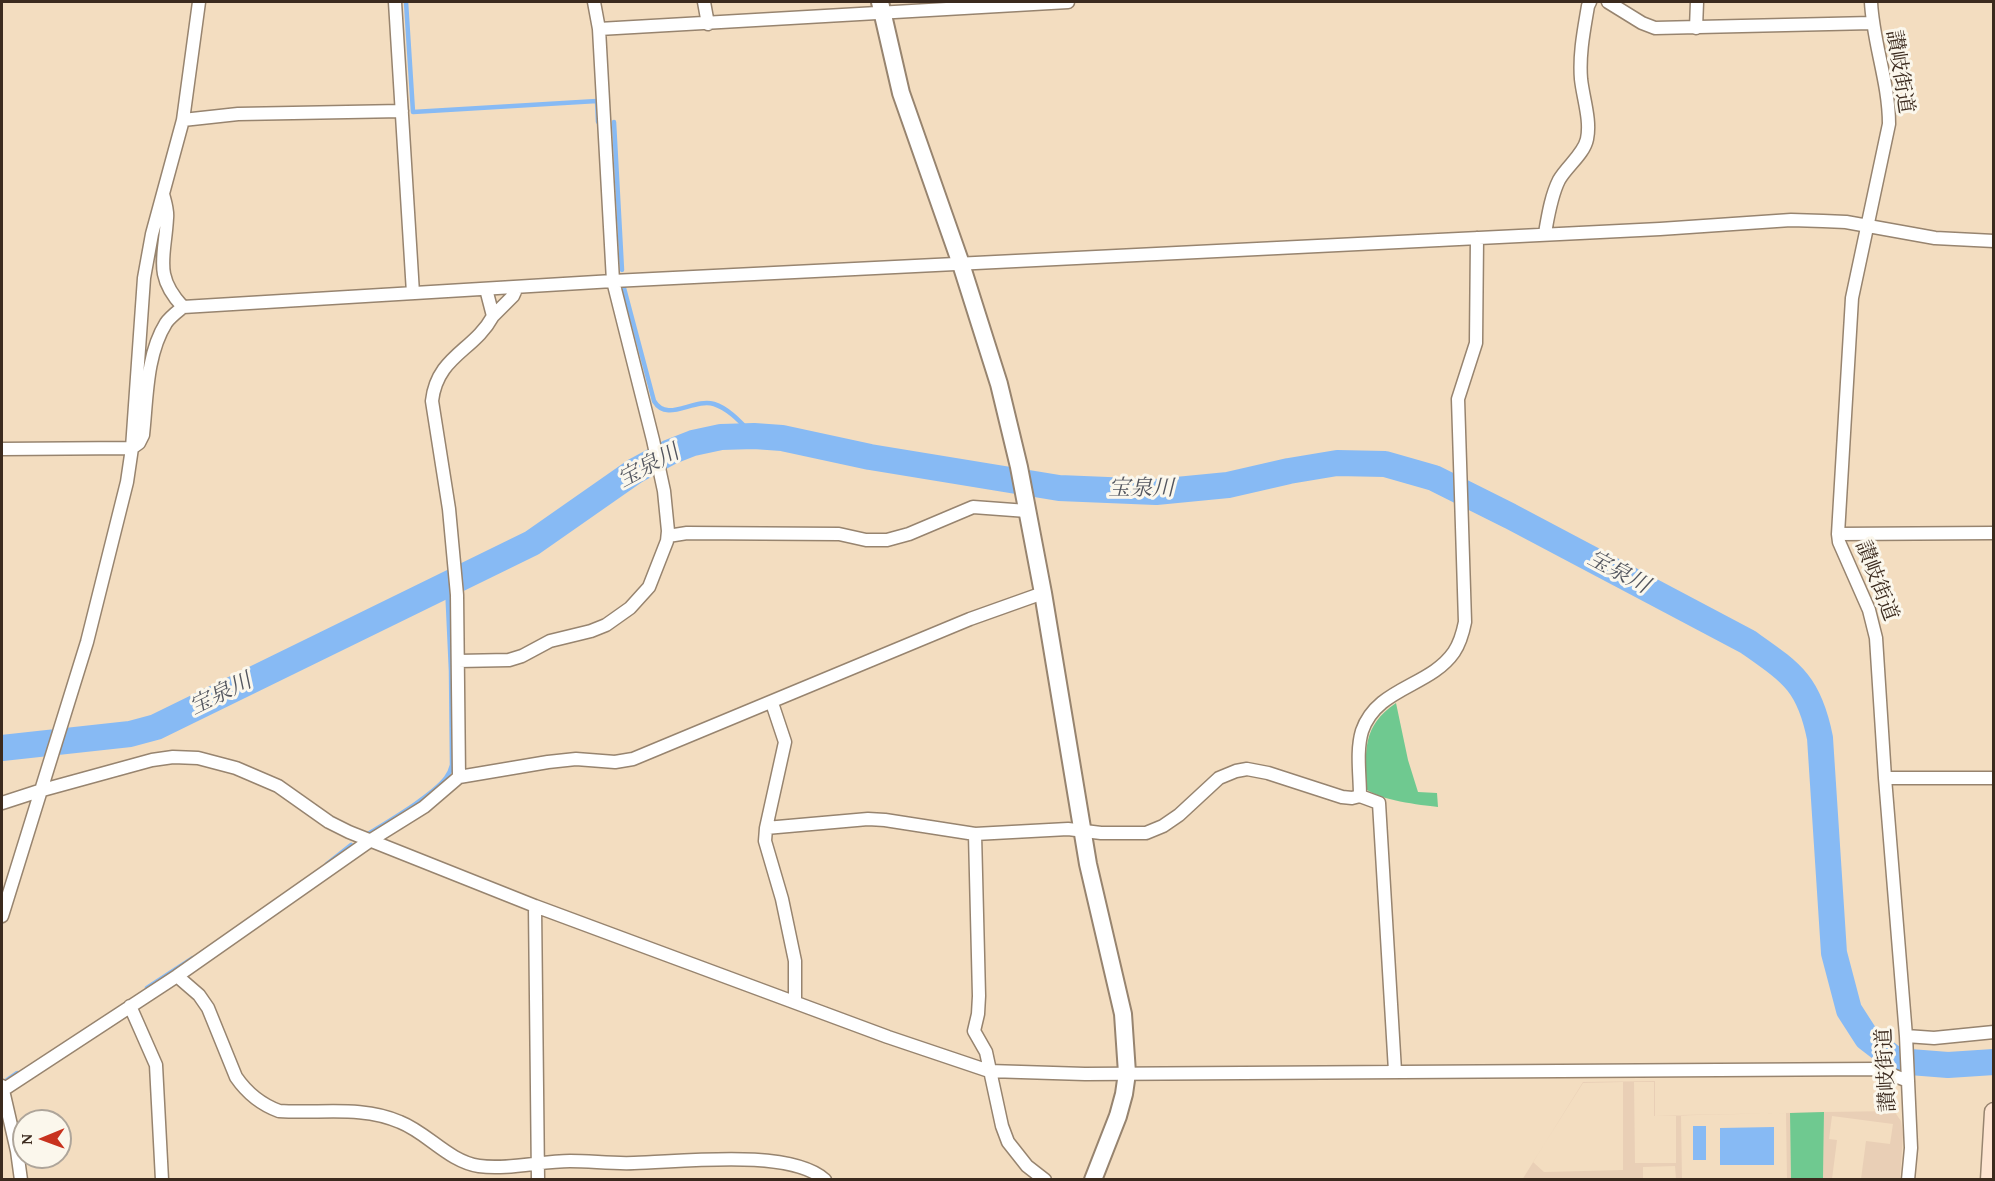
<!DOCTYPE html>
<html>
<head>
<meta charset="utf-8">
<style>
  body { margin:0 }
  #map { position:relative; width:1995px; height:1181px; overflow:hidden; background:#f3ddc0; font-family:"Gentium Book Plus",serif }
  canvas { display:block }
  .frame { position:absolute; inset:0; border:3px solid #3b2a1e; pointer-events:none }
  .north { position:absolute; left:12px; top:1109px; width:60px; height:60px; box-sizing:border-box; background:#fbf7ec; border:2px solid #aea59a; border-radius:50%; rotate:269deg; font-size:16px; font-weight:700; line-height:24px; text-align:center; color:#3b2a1e }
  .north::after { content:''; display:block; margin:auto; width:21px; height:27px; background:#c8321e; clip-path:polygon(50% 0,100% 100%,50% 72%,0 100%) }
</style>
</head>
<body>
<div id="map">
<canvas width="1995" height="1181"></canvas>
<div class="frame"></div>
<div class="north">N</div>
</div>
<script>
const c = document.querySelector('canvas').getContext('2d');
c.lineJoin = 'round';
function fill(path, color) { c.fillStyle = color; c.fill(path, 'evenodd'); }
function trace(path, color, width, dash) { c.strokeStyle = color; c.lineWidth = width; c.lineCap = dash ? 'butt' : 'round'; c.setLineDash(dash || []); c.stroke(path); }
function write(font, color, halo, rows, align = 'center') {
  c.font = font + ' "Gentium Book Plus","Noto Serif JP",serif'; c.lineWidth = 6; c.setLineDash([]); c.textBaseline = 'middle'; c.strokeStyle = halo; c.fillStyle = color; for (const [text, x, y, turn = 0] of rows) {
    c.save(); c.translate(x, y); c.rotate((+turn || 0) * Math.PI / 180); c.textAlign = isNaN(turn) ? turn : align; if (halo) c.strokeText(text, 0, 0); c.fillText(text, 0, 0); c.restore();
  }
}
fill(new Path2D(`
  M 1655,1081 L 1655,1116 L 1826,1112 L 1894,1111 L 1901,1121 L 1903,1135 L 1900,1179 L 1861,1179 L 1866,1141 L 1890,1144 L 1893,1124 L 1832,1116 L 1829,1139 L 1837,1140 L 1832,1179 L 1823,1179 L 1824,1113 L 1790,1113 L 1791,1179 L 1787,1179 L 1786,1113 L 1681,1115 L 1682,1179 L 1676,1179 L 1675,1166 L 1643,1167 L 1643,1179 L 1522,1180 L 1583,1082 ZM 1623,1082 L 1623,1170 L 1544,1172 L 1533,1162 L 1583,1083 ZM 1634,1082 L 1654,1082 L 1654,1116 L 1676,1116 L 1676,1163 L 1635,1163 Z`), '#e9cfb6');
fill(new Path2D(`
  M 1396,703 L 1408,760 L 1418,792 L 1437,793 L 1438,807 C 1420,805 1379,800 1366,789 C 1366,751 1361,727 1396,703 Z
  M 1824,1112 L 1823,1179 L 1791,1179 L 1790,1113 Z`), '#6fc990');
fill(new Path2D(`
  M 1693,1126 L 1706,1126 L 1706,1160 L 1693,1160 Z
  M 1774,1127 L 1774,1165 L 1720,1165 L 1720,1128 Z`), '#87baf4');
trace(new Path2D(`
  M 406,2 L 413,112 L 597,101 L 598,122
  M 614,122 L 622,270
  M 624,288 L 654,401 C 667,423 693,398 714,404 C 730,409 743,425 754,436
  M 368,834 C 389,821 432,796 446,778 C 449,774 451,769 452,765 L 451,671 L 447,584
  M 327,864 L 351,845
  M 147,988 L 193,958
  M 7,1080 L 17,1073`), '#87baf4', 4.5);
trace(new Path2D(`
  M 2,748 L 130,734 L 156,727 L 532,543 L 635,471 L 670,452 L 693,443 L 721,437 L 754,436 L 782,438 L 870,457 L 1059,488 L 1156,492 L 1228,485 L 1289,471 L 1337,463 L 1385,464 L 1434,478 L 1510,516 L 1748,642 C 1792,673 1809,683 1820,738 L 1834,953 L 1849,1010 L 1867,1038 L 1897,1061 L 1948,1065 L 1994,1062`), '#87baf4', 26);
const minor = new Path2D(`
  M 395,2 L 413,293
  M 704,2 L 708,24
  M 1608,2 L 1642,23 L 1655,28 L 1872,23
  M 1871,2 C 1873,43 1889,82 1889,124 L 1852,298 L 1838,534 L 1839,542 L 1869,610 L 1876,638 L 1885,778 L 1906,1036 L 1911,1148 L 1908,1180
  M 1696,28 L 1697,2
  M 599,29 L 1068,2
  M 183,120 L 238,114 L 402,111
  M 1545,233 C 1548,216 1551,196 1559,180 C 1567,166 1584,154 1587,139 C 1591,120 1583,98 1581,79 C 1579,54 1584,30 1588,6 L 1590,2
  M 183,307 L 613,281 L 1660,229 L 1791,220 L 1823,221 L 1846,222 L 1935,238 L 1994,241
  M 493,316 L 513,296 L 517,287
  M 2,449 L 132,448 L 139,443 L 143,435 C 147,399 146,355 166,323 C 170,317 177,312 183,307 C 153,275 165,257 167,218 C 168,210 165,202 163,194
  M 1838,534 L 1994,533
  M 668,536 L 687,533 L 839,534 L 866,540 L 887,540 L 909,534 L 973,507 L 1027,511
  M 458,661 L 509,660 L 522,656 L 550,641 L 591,631 L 606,625 L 630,608 L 649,587 L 667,541 L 668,531 L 664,491 L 653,440 L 613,281 L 599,29 L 594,2
  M 772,703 L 785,742 L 766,828 L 765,841 L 782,899 L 795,961 L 795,1001
  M 459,777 L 457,595 L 449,509 L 432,401 C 437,356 474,351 493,316 L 486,289
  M 1885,778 L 1994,778
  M 2,803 L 39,791 L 152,760 L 173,757 L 198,758 L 236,768 L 278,786 L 329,822 L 349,832 L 535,906 L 888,1037 L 989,1071 L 1085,1074 L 1877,1069 L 1908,1081
  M 766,828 L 868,819 L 885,820 L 975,834 L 1068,829 L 1101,833 L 1146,833 L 1163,826 L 1179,815 L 1219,778 L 1236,771 L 1247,769 L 1268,773 L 1342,797 L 1352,798 L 1360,796
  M 975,834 L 979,996 L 978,1014 L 974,1031 L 986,1052 L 1002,1126 L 1008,1142 L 1027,1166 L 1045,1180
  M 535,906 L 538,1180
  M 2,916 L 87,642 L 127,482 L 132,448 L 144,278 L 152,234 L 183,120 L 199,2
  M 177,976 L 199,995 L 208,1008 L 236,1077 C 247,1093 260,1104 279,1111 C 319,1114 362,1105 400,1122 C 428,1133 448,1161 479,1166 C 507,1170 542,1161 570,1161 C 591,1161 613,1164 634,1163 C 681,1162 790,1148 825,1180
  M 130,1006 L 156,1065 L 162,1180
  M 1906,1036 L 1934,1038 L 1994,1032
  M 1395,1071 L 1379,803 L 1360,796 C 1360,775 1356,751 1362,731 C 1377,687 1430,687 1454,652 C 1460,643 1463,632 1465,622 L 1458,399 L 1476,343 L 1477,238
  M 2,1086 L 17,1151 L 21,1180
  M 3,1090 L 177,976 L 371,840 L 424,807 L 459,777 L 548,762 L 576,759 L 615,762 L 633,759 L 970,619 L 1043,593`);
const tertiary = new Path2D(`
  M 880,2 L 901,93 L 961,264 L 999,384 L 1019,467 L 1043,593 L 1088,864 L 1123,1014 L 1127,1073 L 1124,1094 L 1118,1116 L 1093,1180`);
const secondary = new Path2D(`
  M 1990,1180 L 1994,1112`);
trace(minor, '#97846f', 15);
trace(tertiary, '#97846f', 20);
trace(secondary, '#97846f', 21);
trace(minor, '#fff', 12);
trace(tertiary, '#fff', 16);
trace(secondary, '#fde4d1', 18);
write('21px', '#3b2a1e', '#fbf7ec', [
  ["讃岐街道",1899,72,81],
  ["讃岐街道",1876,581,69],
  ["讃岐街道",1887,1070,-93]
]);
write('italic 22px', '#52555e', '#fbf7ec', [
  ["宝泉川",649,467,-28],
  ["宝泉川",1141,489],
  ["宝泉川",1618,573,28],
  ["宝泉川",221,695,-26]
]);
</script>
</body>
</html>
